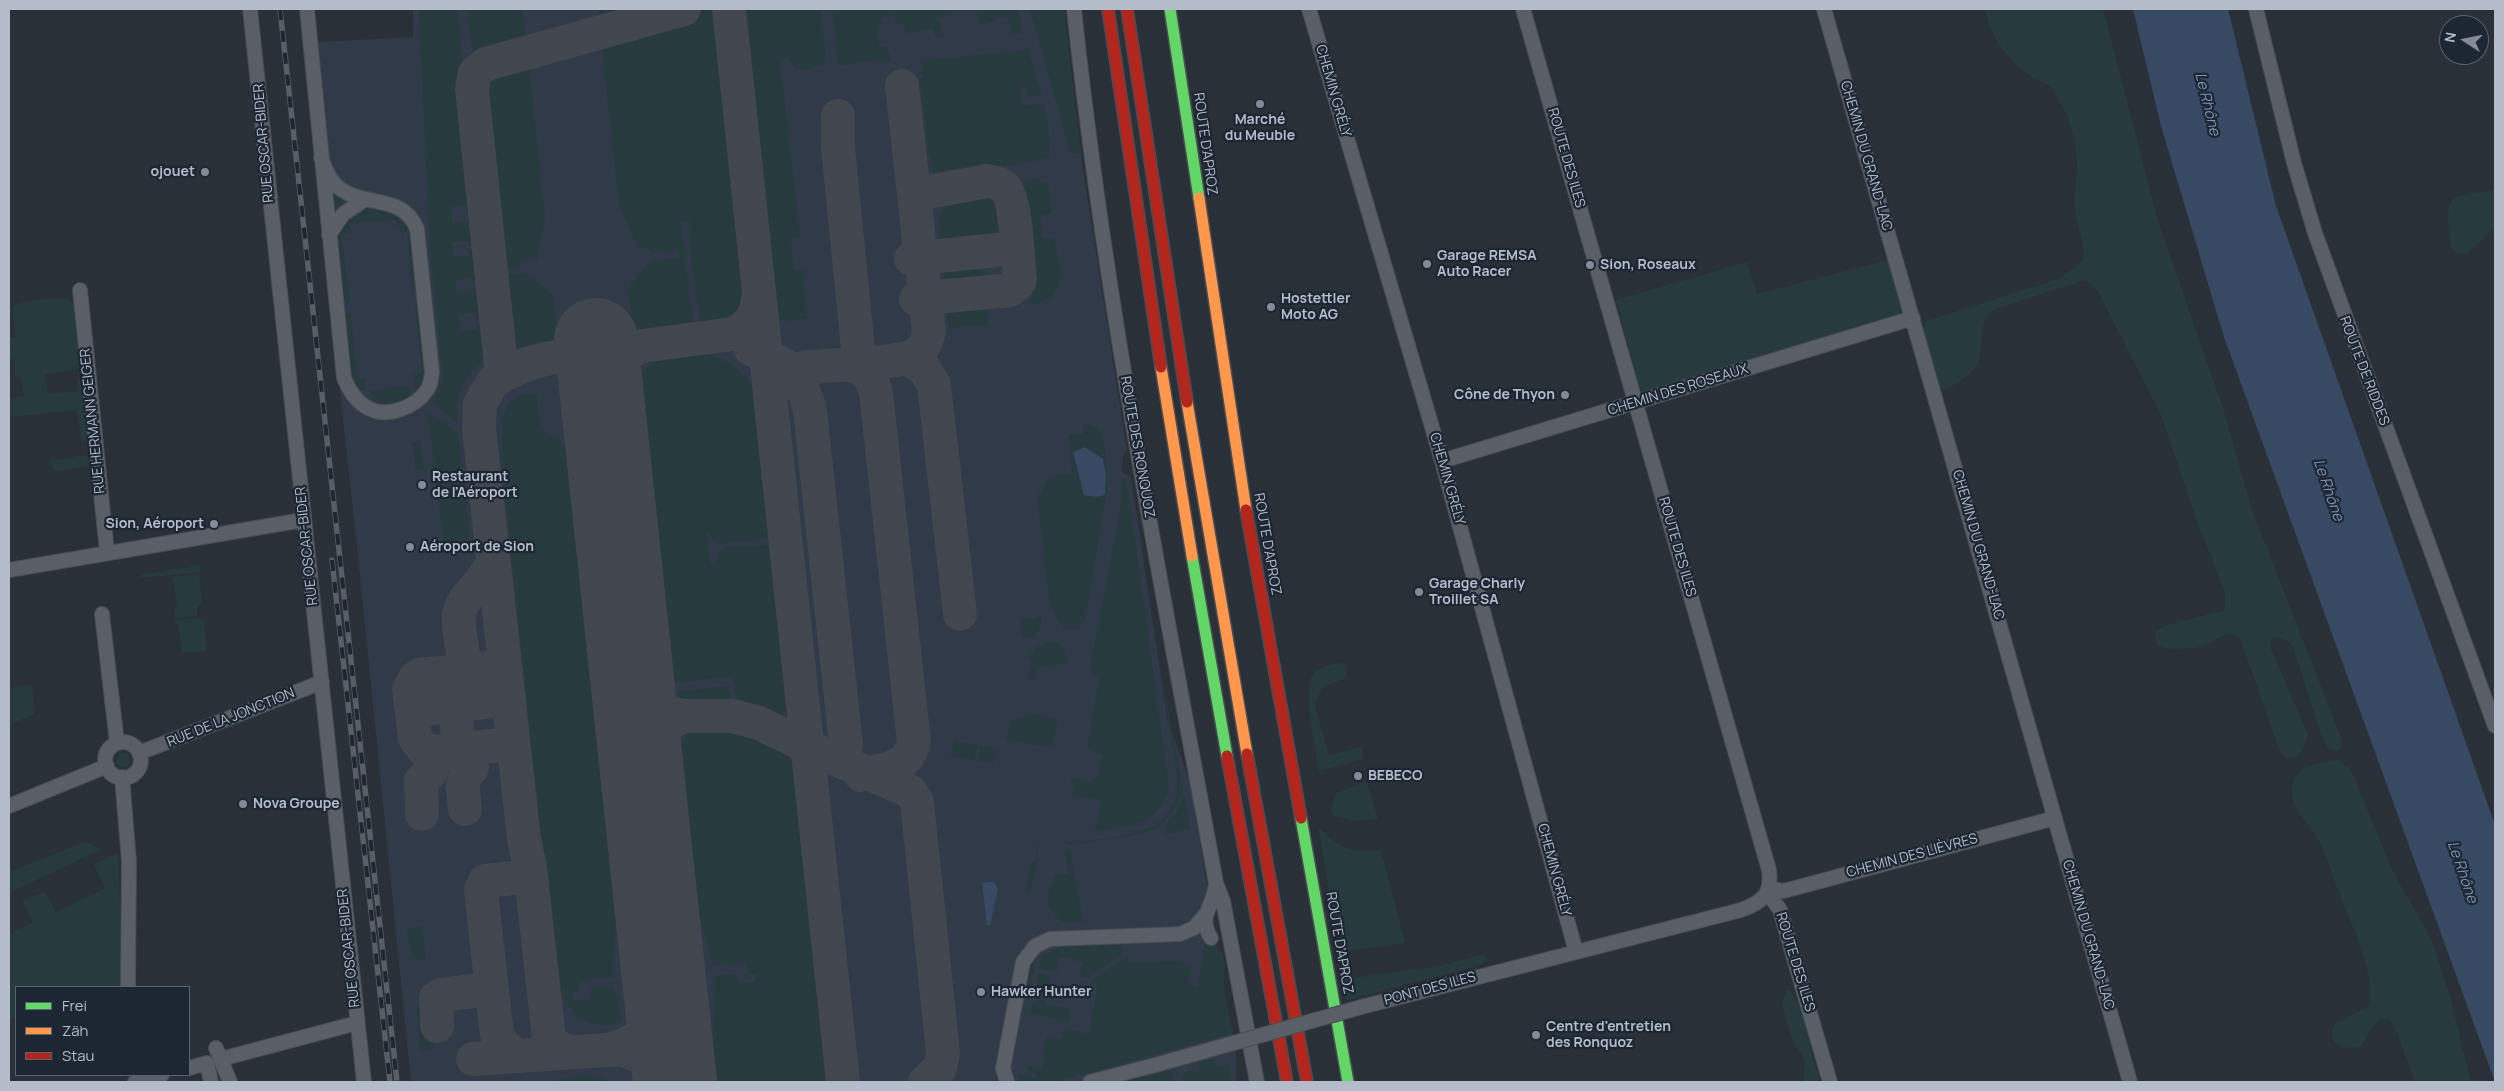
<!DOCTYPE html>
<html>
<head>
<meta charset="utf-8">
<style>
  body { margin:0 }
  #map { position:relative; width:2504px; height:1091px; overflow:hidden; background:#2a3038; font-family:Manrope,sans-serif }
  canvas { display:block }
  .frame { position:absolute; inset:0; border:10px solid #b4bcc9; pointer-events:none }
  .legend { position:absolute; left:15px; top:986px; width:175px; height:90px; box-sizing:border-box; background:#1d2633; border:1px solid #59626f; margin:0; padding:6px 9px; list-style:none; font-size:15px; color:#b4bcc9 }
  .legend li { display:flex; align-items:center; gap:10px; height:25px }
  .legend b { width:25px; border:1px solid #59626f }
  .north { position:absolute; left:2439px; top:15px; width:50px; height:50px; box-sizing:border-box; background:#1d2633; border:1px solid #59626f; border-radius:50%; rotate:281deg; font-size:14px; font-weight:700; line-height:20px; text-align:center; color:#b4bcc9 }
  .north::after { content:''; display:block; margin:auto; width:18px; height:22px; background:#848b96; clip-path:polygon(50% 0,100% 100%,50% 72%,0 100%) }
</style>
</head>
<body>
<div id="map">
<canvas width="2504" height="1091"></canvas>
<div class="frame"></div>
<ul class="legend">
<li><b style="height:6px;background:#63d668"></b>Frei</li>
<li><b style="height:6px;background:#ff974d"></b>Zäh</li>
<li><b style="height:6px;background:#b3261e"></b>Stau</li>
</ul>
<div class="north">N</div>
</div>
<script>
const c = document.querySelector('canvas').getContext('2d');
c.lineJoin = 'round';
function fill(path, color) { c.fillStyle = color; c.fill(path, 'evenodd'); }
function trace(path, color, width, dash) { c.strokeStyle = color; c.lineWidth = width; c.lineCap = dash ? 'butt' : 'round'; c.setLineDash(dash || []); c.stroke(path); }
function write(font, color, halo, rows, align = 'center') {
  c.font = font + ' Manrope,sans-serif'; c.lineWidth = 4.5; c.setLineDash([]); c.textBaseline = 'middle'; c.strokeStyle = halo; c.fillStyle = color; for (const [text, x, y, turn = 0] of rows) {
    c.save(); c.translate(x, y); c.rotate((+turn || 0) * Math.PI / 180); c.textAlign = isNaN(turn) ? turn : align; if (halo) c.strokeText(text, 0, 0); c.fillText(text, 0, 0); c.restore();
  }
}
fill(new Path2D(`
  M 413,9 L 1064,9 L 1082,163 L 1127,451 L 1123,457 L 1122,472 L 1131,477 L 1167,718 L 1190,782 L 1224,989 L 1236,1051 L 1236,1082 L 411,1082 L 358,556 L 302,43 L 413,37 Z`), '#313a48');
fill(new Path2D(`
  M 419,9 L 457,9 L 478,211 L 467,212 L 466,206 L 451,207 L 452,223 L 468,221 L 468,218 L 479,217 L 482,245 L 468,246 L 468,241 L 452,242 L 453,257 L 469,256 L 469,251 L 482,250 L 485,282 L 472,283 L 471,278 L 455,280 L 457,294 L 472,292 L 472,288 L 486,287 L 489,319 L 475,320 L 474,312 L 458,314 L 460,331 L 476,330 L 476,325 L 490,323 L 491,349 C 469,378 454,382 457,423 L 431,401 L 443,380 L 430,249 Z
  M 467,9 L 522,9 L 526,42 C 509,53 489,53 474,65 Z
  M 598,9 L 662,9 L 600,25 Z
  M 700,9 L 720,9 L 749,277 C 742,308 734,321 701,328 L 689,241 L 690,221 L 680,222 L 694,329 L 633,336 L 628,288 L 652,260 L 679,259 L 679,251 L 652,253 L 648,247 L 638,248 L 619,204 L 601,38 Z
  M 739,9 L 820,9 L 826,58 C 819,70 809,68 796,70 L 788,58 L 780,59 L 800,237 L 791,238 L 793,269 L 803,269 L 807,318 C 793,320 777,325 769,311 Z
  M 832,9 L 950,9 L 953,14 L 939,18 L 944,37 L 935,36 L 934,29 L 906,33 L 904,23 L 896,25 L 894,15 L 880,18 L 881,25 L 878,26 L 879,33 L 876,35 L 880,47 L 887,46 L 891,62 L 884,59 L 842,65 L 838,64 Z
  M 975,9 L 1018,9 L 1023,32 L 1013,36 L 1007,16 L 980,26 Z
  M 1030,9 L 1064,9 L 1080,153 L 1072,154 L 1070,152 Z
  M 1985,9 L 2103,9 L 2158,221 L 2223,408 L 2252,510 L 2339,732 L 2342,743 L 2340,749 L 2335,751 L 2328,748 L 2321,735 L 2293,647 C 2285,637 2268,630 2271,649 L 2308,734 C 2306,748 2295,768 2280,752 L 2241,641 C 2238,639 2236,635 2232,634 C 2225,632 2217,640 2211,643 C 2198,649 2169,652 2157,645 C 2154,634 2154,631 2164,626 L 2225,610 L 2225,593 L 2195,516 L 2161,415 L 2098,291 L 2087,281 L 2082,281 L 1993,310 C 1975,323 1987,351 1975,368 C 1969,376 1956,383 1948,389 L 1942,389 L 1937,385 L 1924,334 L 1924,326 L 1927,321 L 2061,278 L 2083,261 C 2085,244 2079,232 2076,216 C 2073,201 2076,186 2077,170 C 2078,143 2068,109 2051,88 C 2046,82 2038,81 2031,76 C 2010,63 1988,34 1985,9 Z
  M 1028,50 L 1042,95 L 1028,97 L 1026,88 L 1021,88 L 1022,106 L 1043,103 L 1048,122 L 1050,156 L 1044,159 L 934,178 L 931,157 L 929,157 L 920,79 L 924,78 L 920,61 Z
  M 523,58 L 528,60 L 545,218 L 537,260 L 521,261 L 521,267 L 496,269 L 478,83 L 487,70 Z
  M 1039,179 L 1048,185 L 1051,213 L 1040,216 L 1043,239 L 1054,238 C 1059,266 1071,299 1032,304 L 1020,187 L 1027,181 Z
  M 2495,191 L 2495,228 L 2467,254 L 2457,253 L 2451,247 C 2445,197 2444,195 2495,191 Z
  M 334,192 L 348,200 L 349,203 L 335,216 L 332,194 Z
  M 987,194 C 1003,201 1008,216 999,231 L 979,236 L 988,324 L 949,328 L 938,219 C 951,196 962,197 987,194 Z
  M 375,205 L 402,216 L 412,233 L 417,293 L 412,293 L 407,232 L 401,232 L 400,228 L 396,228 L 395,219 L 349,224 L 350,233 L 341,235 L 350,302 L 344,305 L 335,238 L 337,232 L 358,207 Z
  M 1892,259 L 1906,309 L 1904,316 L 1649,392 L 1639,388 L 1616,300 L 1747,262 L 1757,294 Z
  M 524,273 L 553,295 L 558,344 C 547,345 534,348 523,347 C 495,344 499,296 497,275 Z
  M 51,298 L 68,299 L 73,303 L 80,369 L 45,374 L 48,394 L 78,391 L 77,381 L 81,380 L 88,440 L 82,441 L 76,410 L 9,417 L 9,398 L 24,396 L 21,376 L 15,377 L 15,359 L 9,360 L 9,338 L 16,337 L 12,308 L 18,303 Z
  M 415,306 L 419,307 L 427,371 L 424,381 L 415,392 L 413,375 L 422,374 Z
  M 348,313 L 351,313 L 356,379 L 365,378 L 366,389 L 359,391 L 350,373 L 344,315 Z
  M 686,350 C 724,355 748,368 761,406 L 774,532 L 768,538 L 719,544 L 714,541 L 710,534 L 706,534 L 711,566 L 716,565 L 718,553 L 724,548 L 767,545 L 774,546 L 779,552 L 793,702 L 791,710 C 774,722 757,713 738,707 L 732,676 L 676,683 L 670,681 L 637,378 L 656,358 Z
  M 408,385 L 411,396 C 398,403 387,405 373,400 L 371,391 Z
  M 536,393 L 540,428 L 569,449 L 618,903 L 616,904 L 614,977 L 579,981 L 579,991 L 572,993 L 573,1001 L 590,1000 L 591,989 L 614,987 L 622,1020 C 613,1026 605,1026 595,1024 C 557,1015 555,968 551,936 L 503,472 C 503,455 500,419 508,405 C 514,396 527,394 536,393 Z
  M 428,411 L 458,434 L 471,544 L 444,547 Z
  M 1083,423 L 1096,428 L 1101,434 L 1105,448 L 1107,490 L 1085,620 L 1078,629 L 1064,629 L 1050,604 L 1037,496 L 1043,490 L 1049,476 L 1072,474 L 1069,435 L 1083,434 Z
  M 421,441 L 424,470 L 416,471 L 412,442 Z
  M 87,455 L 89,466 L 54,471 L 50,461 Z
  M 1121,476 L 1127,481 L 1169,787 C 1159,827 1129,825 1095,832 L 1101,801 L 1072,795 L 1074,785 L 1071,784 L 1072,778 L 1090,782 L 1097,779 L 1103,756 L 1089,748 L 1088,743 L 1100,676 L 1089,674 L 1121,505 Z
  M 1132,476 L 1161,669 L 1183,791 L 1172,813 L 1158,828 L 1140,834 L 1072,845 L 1065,842 C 1101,839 1170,841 1177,790 C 1178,777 1175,764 1173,752 Z
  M 199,565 L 201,572 L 141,578 L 141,575 Z
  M 199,574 L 202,603 L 197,608 L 197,616 L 175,618 L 174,608 L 177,607 L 173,577 Z
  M 1038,616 L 1041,616 C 1043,626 1038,631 1032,639 L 1022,637 L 1019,620 L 1037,619 Z
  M 197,618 L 204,620 L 207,651 L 182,653 L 178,623 L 175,623 L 175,620 Z
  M 1052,641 L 1061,645 L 1069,658 L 1065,659 L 1069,662 L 1064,665 L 1053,663 L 1052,668 L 1037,665 L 1034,680 L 1028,680 L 1032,661 L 1029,660 C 1031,649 1042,643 1052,641 Z
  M 1346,663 L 1347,672 L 1344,679 L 1322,687 L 1317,701 L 1314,702 L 1329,756 L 1362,746 L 1364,759 L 1319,771 C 1316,750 1302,690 1313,674 C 1319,666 1336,663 1346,663 Z
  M 32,685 L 35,714 L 9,725 L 9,688 Z
  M 729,686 L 731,706 C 715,705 689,706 677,695 L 681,691 Z
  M 1031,714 L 1058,719 L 1052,748 L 1006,739 L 1011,721 Z
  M 707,725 C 750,725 782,736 800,777 L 834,1082 L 712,1082 L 714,976 L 735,974 L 739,984 L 755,982 L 756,974 L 748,973 L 746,963 L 713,965 L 692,892 L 677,751 L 690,733 Z
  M 954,741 L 977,745 L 974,761 L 951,756 Z
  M 980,746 L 997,749 L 994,764 L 977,761 Z
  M116 760a7 7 0 1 1 14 0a7 7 0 1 1-14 0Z
  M 2338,760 L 2350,768 L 2395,876 L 2431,938 L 2450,996 L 2471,1082 L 2415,1082 L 2397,1032 L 2389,1020 L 2381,1019 C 2371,1026 2368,1038 2360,1047 L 2344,1048 L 2333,1042 L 2332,1030 L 2335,1024 L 2368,1007 C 2378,977 2350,922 2339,893 C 2333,877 2328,859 2320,843 C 2311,826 2285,802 2293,782 C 2299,764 2322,762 2338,760 Z
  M 1367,782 L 1378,819 L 1353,821 L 1334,816 L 1331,810 L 1336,793 Z
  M 1184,796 L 1190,829 L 1166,834 L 1165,826 L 1175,815 Z
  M 1318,827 C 1342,850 1348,852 1381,850 L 1405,943 L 1341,952 Z
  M 1041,832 L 1031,891 L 1025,891 L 1031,862 L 1035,862 Z
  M 85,842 L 102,849 L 9,893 L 9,872 Z
  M 1070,851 L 1083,923 L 1062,922 C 1042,905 1046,894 1057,873 L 1069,875 L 1065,852 Z
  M 118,852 L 123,987 L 16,987 L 16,1018 L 9,1020 L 9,935 L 33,922 L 22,900 L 45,892 L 56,912 L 105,888 L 94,865 Z
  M 422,926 L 426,960 L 419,961 L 412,956 L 407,931 L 411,928 Z
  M 1205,941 C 1230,947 1224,970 1224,990 C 1225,1004 1230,1019 1233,1033 L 1055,1082 L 1019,1081 L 1016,1076 L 1019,1075 L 1037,1078 L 1037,1074 L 1028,1070 L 1029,1066 L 1042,1069 L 1046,1048 L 1043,1048 L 1048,1036 L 1062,1039 L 1064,1028 L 1089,1034 L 1098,986 L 1089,982 L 1128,956 L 1128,962 L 1180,961 L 1191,970 L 1190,985 L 1198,987 Z
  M 1123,943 L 1123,953 L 1087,978 L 1080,976 L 1083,962 L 1060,957 L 1057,971 L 1039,969 L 1042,955 L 1066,945 Z
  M 1484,954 L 1488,960 L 1480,965 L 1346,1000 L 1344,979 L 1440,966 Z
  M 1037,956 L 1031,988 L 1025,989 L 1030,967 Z
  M 1038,973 L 1050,977 L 1047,993 L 1035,990 Z
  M 1790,990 L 1813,1031 L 1810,1047 L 1820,1082 L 1803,1082 L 1805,1061 L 1792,1039 L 1786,1020 L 1782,1003 L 1786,991 Z
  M 1035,995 L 1046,999 L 1045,1004 L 1071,1009 L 1068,1021 L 1030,1014 L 1033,1003 L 1036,1003 Z
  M 431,1005 L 435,1048 L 426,1052 L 420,1048 L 417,1006 Z
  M 1214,1059 L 1215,1067 L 1228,1067 L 1232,1082 L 1181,1082 L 1184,1073 L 1200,1069 L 1198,1062 Z
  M 1177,1069 L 1174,1073 L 1174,1082 L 1116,1082 L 1148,1073 L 1151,1075 Z
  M 595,1076 L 609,1082 L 556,1082 L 567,1077 Z`), '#273a3e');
fill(new Path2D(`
  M 2133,9 L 2228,9 L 2276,206 L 2495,825 L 2495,1082 L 2224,337 L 2161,126 Z
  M 1085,447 L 1103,459 L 1106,476 L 1105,494 C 1099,498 1091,497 1084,495 L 1073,452 Z
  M 991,882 L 995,883 L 998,890 L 990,925 L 987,925 L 982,883 Z`), '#384963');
trace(new Path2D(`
  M 729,9 L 843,1082
  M 838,116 L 838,148 L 858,349 L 854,360 L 848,364
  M 915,204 L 918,196 L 923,193 L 987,181 C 994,182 1000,183 1005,188 C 1016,199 1018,261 1020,279 L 1018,284 L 1010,290 L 916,299
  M 911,259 L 1006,249 L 1010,247 L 1016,239
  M 751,349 C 789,365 798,369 810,410 L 846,745
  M 906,358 L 924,368 L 934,385 L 960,614
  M 848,364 C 864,368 872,376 876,393 L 914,742 C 907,770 886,768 861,775
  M 502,375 L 472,89 L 475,73 L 486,64 L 684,9
  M 778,386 L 793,372 L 803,368 C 827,364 900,365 916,354 C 925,348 927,340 929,331 L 902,86
  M 603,407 C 604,374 610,358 642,346
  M 504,656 L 497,665 L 491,668 L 420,675 L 415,678 L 409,689 L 415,738 L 423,749 L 435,752 L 500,745 L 509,739 L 512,732
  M 476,669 L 464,661 C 463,649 456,620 460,610 C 466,591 489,580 493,559
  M 464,671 L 458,674 L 452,683 L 460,756 L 462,761 L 472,768 C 458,778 464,794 465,809
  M 632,679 L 640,695 L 661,711 L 684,716 L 733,716 L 759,723 L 808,747 L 911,792 L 917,802 L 943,1053 L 940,1068 L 925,1082
  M 432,708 L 495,701 L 503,697 L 507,688
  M 641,762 C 648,739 662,725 684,716
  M 422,814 L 421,781 L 431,772
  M 437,1026 L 436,998 L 441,995 L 483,990 L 492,996
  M 611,1049 C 662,1035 664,1006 662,958
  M 570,1052 L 553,1045 L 549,1038 L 530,867 L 524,839 L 479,429 L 480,404 L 492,383 L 502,375 L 533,362 L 550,358 L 733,334 C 752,326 756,313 759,294
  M 516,1055 L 504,1046 L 497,1035 L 481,890 L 485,881 L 524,877 L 532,882
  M 473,1059 L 621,1049 L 645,1058 L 653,1063 L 668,1082`), '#42464e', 34);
trace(new Path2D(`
  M 596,340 L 675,1082`), '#42464e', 84);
const street = new Path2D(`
  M 250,9 L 364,1082
  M 307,9 L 344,378 C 349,390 356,402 368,408 C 386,419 416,407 427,390 C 431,385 431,378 432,372 L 417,229 C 403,193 363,208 338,187 C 329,180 325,168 321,158
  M 1074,9 C 1105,303 1163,593 1216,883 C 1214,906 1197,916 1211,938
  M 1309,9 L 1442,461 L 1576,952
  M 1824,9 L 2130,1082
  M 2256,9 L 2294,163 L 2315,233 L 2495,726
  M 329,235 L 343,214 L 366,199
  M 80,290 L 107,552
  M 1442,461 L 1913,318
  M 9,570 L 303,520
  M 102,614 L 117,743
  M105 760a18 18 0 1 1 36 0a18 18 0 1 1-36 0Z
  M 139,753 L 322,682
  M 122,777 L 129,861 L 128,987
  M 9,806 L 107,766
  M 1216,883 L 1223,901 L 1257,1082
  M 1769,888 L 1783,891 L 1795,888 L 2055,818
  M 1768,893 L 1780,910 L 1830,1082
  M 1365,1006 L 1741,910 C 1763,902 1772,894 1769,870 L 1523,9
  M 216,1048 L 230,1082
  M 221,1059 L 357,1023
  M 189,1068 L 207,1063 L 211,1082
  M 135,1082 L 162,1075
  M 1007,1082 L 1003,1068 L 1023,962 L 1035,946 L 1050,939 L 1180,934 L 1194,928 L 1205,915
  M 1090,1082 L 1159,1064`);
const fast = new Path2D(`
  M 1170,9 L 1199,198
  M 1192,556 L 1227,756
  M 1301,818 L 1348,1082`);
const slow = new Path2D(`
  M 1199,198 L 1246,510
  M 1161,367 L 1192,556
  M 1187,402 L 1247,754`);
const jam = new Path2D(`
  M 1108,9 L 1161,367
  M 1127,9 L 1187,402
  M 1246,510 L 1301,818
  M 1247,754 L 1307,1082
  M 1227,756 L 1287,1082`);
trace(street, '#484c53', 16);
trace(fast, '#484c53', 14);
trace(slow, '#484c53', 14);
trace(jam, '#484c53', 14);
trace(street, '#5a5e66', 14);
trace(fast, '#63d668', 11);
trace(slow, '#ff974d', 11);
trace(jam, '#b3261e', 11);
const rail = new Path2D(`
  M 280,9 L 397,1082
  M 332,560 L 390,1082`);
trace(rail, '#595d64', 5.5);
trace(rail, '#1d2633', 4, [11]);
const streetBridge = new Path2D(`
  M 1159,1064 L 1365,1006`);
trace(streetBridge, '#484c53', 16, []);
trace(streetBridge, '#5a5e66', 14);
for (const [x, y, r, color] of [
  [1260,104,5,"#848b96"],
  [205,172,5,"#848b96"],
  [1427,264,5,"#848b96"],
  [1590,265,5,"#848b96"],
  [1271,307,5,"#848b96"],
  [1565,395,5,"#848b96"],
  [422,485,5,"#848b96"],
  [214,524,5,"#848b96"],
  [410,547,5,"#848b96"],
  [1419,592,5,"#848b96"],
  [1358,776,5,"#848b96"],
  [243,804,5,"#848b96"],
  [981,992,5,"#848b96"],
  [1536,1035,5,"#848b96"]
]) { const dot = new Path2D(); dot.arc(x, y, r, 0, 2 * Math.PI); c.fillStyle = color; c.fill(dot); trace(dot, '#1d2633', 2); }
write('14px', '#b4bcc9', '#1d2633', [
  ["CHEMIN GRÉLY",1333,91,74],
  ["RUE OSCAR-BIDER",264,143,-95],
  ["ROUTE D'APROZ",1205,144,82],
  ["CHEMIN DU GRAND-LAC",1866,156,74],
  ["ROUTE DES ILES",1566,158,74],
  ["ROUTE DE RIDDES",2364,371,69],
  ["CHEMIN DES ROSEAUX",1678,390,-17],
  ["RUE HERMANN GEIGER",93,421,-96],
  ["ROUTE DES RONQUOZ",1137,447,80],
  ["CHEMIN GRÉLY",1447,479,74],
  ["ROUTE D'APROZ",1267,544,80],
  ["CHEMIN DU GRAND-LAC",1978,545,74],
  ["RUE OSCAR-BIDER",307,546,-96],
  ["ROUTE DES ILES",1677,547,74],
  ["RUE DE LA JONCTION",231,718,-22],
  ["CHEMIN DES LIÈVRES",1912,856,-15],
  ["CHEMIN GRÉLY",1554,870,75],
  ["CHEMIN DU GRAND-LAC",2088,935,74],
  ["ROUTE D'APROZ",1339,943,80],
  ["RUE OSCAR-BIDER",349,948,-96],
  ["ROUTE DES ILES",1795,962,73],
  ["PONT DES ILES",1430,989,-15]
]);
write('bold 14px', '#b4bcc9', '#1d2633', [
  ["Marché",1260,120,"center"],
  ["du Meuble",1260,136,"center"],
  ["ojouet",195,172,"right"],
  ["Garage REMSA",1437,256],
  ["Auto Racer",1437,272],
  ["Sion, Roseaux",1600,265],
  ["Hostettler",1281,299],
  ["Moto AG",1281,315],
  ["Cône de Thyon",1555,395,"right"],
  ["Restaurant",432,477],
  ["de l'Aéroport",432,493],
  ["Sion, Aéroport",204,524,"right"],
  ["Aéroport de Sion",420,547],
  ["Garage Charly",1429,584],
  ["Troillet SA",1429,600],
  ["BEBECO",1368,776],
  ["Nova Groupe",253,804],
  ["Hawker Hunter",991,992],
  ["Centre d'entretien",1546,1027],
  ["des Ronquoz",1546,1043]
], 'left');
write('italic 15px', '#7c92b1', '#1d2633', [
  ["Le Rhône",2207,104,76],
  ["Le Rhône",2328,490,71],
  ["Le Rhône",2462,872,71]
]);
</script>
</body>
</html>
